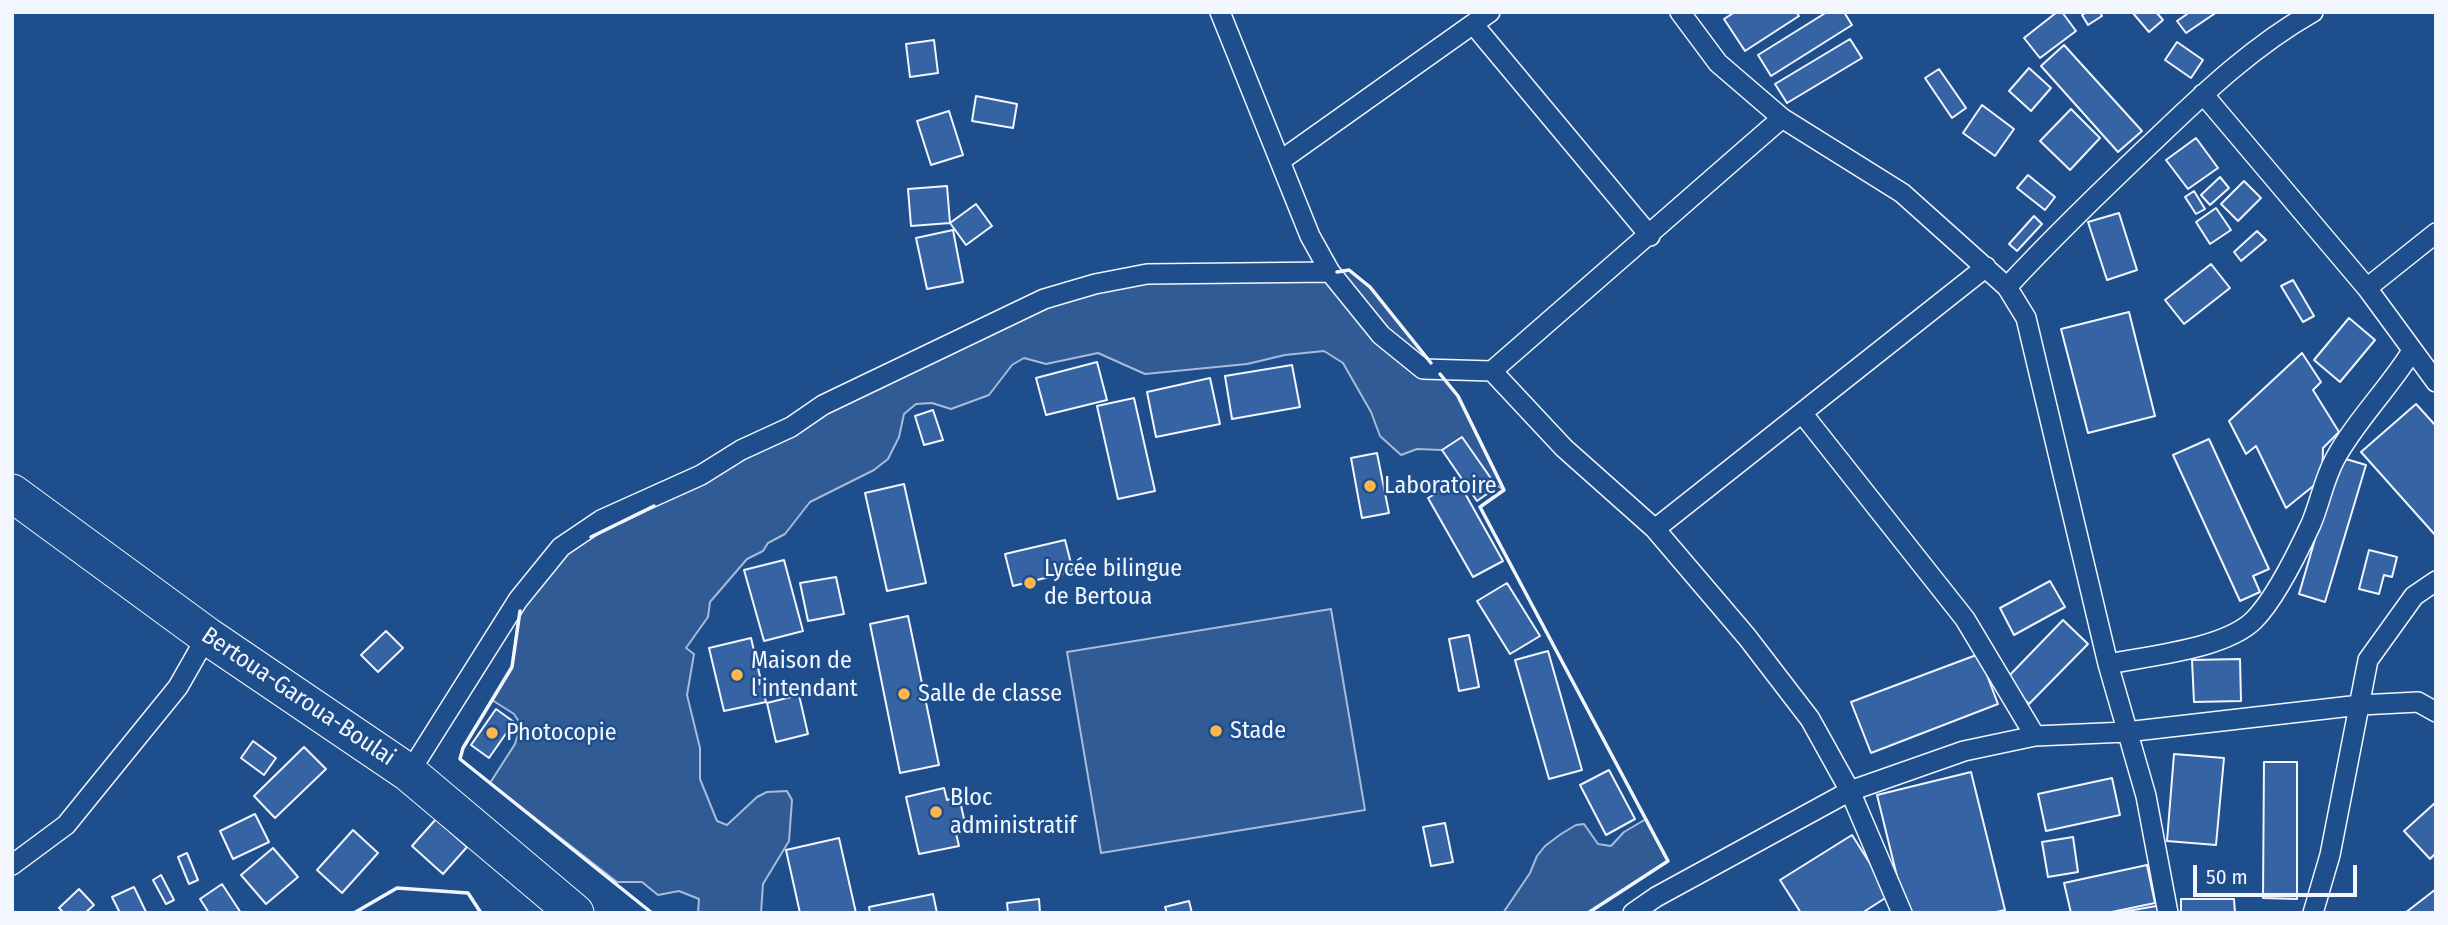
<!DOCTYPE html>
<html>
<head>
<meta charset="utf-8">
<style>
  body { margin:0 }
  #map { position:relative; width:2448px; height:925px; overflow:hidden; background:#1f4e8c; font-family:"Fira Sans Condensed",sans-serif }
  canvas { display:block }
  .frame { position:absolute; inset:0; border:14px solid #f2f6ff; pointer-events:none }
  .scale { position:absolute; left:2193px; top:865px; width:164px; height:32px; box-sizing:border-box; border:4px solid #f2f6ff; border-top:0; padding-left:9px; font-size:21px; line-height:24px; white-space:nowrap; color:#f2f6ff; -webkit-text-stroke:5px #1f4e8c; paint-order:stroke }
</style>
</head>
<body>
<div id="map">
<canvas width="2448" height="925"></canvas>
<div class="frame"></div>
<div class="scale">50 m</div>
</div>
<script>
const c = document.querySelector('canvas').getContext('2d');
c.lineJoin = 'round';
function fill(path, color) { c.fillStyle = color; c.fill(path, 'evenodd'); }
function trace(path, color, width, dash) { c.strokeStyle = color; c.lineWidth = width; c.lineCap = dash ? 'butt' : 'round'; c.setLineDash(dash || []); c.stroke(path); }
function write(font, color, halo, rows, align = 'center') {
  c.font = font + ' "Fira Sans Condensed",sans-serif'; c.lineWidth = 5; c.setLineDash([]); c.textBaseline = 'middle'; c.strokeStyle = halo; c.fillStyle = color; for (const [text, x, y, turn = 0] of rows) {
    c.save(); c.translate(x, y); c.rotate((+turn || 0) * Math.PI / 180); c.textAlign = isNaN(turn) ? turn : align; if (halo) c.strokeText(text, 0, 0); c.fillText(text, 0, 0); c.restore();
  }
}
const built = new Path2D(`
  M 1349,270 L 1370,287 L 1458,396 L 1504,490 L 1442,450 L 1417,449 L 1401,455 L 1380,436 L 1371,412 L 1343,363 L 1324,351 L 1285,355 L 1247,364 L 1145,374 L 1098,353 L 1046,364 L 1024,358 L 1012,365 L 989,395 L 951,409 L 932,403 L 916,404 L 904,414 L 899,437 L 888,459 L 874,470 L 810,502 L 785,534 L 768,543 L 763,551 L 747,559 L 710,602 L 708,617 L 686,648 L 694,654 L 687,695 L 700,748 L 700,779 L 717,821 L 727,825 L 757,797 L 767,792 L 787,791 L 792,800 L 789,841 L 763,884 L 761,913 L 698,913 L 699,899 L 679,891 L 658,895 L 642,882 L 617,882 L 490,783 L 515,744 L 521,725 L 514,714 L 492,700 L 512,667 L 519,612 L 565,549 L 644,512 L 718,471 L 763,438 L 1050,300 L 1134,278 L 1302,276 Z
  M 1331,609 L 1365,810 L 1101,853 L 1067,652 Z
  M 1646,819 L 1668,861 L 1588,913 L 1503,913 L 1530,873 L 1537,856 L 1545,846 L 1561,834 L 1576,825 L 1584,824 L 1598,844 L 1611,846 L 1624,832 Z`);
fill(built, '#305b95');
trace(built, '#a8bbd7', 2);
const building = new Path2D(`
  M 1735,12 L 1796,12 L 1799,16 L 1745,51 L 1724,19 Z
  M 1827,12 L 1844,12 L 1852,25 L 1771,76 L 1758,55 Z
  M 2057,12 L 2062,12 L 2076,31 L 2040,58 L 2024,38 Z
  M 2087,12 L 2100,12 L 2102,16 L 2088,25 L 2082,15 Z
  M 2132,12 L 2156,12 L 2163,20 L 2149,32 Z
  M 2190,12 L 2217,12 L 2186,33 L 2177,21 Z
  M 1850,39 L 1862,58 L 1787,103 L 1775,84 Z
  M 934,40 L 938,73 L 910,77 L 906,44 Z
  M 2177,42 L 2203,60 L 2191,78 L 2165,60 Z
  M 2064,45 L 2142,131 L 2118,152 L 2041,66 Z
  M 2029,68 L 2051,88 L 2031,111 L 2009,91 Z
  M 1939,69 L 1966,108 L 1952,118 L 1925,78 Z
  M 976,96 L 1017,104 L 1013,128 L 972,121 Z
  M 1982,105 L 2014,129 L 1995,156 L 1963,133 Z
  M 2071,109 L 2100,138 L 2070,170 L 2040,141 Z
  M 949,111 L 963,155 L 931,165 L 917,121 Z
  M 2196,138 L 2218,168 L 2188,189 L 2166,160 Z
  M 2028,175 L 2055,197 L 2045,210 L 2017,188 Z
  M 2220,177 L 2229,188 L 2210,205 L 2201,195 Z
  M 2244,181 L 2261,198 L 2238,221 L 2221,204 Z
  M 947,186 L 950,223 L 911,226 L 908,189 Z
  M 2194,191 L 2205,209 L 2196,214 L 2185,197 Z
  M 976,204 L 992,226 L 966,245 L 950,223 Z
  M 2216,208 L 2231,230 L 2210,244 L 2196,222 Z
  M 2119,213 L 2137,270 L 2107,280 L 2088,222 Z
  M 2034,216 L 2042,224 L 2017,251 L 2009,244 Z
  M 953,230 L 963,282 L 927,289 L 916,238 Z
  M 2257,231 L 2266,240 L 2241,261 L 2234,252 Z
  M 2211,264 L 2230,288 L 2184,324 L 2165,300 Z
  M 2293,280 L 2314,316 L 2303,322 L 2281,286 Z
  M 2129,312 L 2155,416 L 2088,433 L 2061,329 Z
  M 2349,318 L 2375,340 L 2340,382 L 2314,360 Z
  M 2302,353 L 2321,382 L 2313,390 L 2339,432 L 2323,448 L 2322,479 L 2286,508 L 2256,446 L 2246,454 L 2229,421 Z
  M 1097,362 L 1107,400 L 1046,415 L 1036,378 Z
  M 1292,365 L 1300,407 L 1232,419 L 1225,376 Z
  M 1210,378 L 1220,424 L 1156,437 L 1147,392 Z
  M 1134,398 L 1155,491 L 1118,499 L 1097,406 Z
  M 2416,404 L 2436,426 L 2436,536 L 2361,452 Z
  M 933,410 L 943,440 L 924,445 L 915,416 Z
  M 1462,437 L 1497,487 L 1477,501 L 1442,450 Z
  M 2209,439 L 2269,569 L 2253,576 L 2260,592 L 2240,601 L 2173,455 Z
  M 1377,453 L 1389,513 L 1362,518 L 1351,458 Z
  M 2339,457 L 2366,465 L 2325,602 L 2299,594 Z
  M 1458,481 L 1503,561 L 1473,577 L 1428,498 Z
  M 904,484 L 926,583 L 887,591 L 865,493 Z
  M 1065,540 L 1073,571 L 1013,586 L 1005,554 Z
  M 2369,550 L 2397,557 L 2392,577 L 2384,575 L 2379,594 L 2359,589 Z
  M 784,560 L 803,631 L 764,641 L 744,570 Z
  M 836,577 L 844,614 L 808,621 L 800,583 Z
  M 2050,581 L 2065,607 L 2014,635 L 2000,608 Z
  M 1507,583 L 1540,636 L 1510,654 L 1477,601 Z
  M 908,616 L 939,765 L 900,773 L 870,624 Z
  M 2063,620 L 2088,644 L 2029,704 L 2005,680 Z
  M 386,631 L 403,648 L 378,672 L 361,655 Z
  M 1469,635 L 1479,687 L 1459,691 L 1449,639 Z
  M 751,638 L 766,702 L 724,711 L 709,648 Z
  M 1548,651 L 1582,770 L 1549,779 L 1515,660 Z
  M 1979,654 L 1998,704 L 1871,753 L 1851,702 Z
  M 2240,659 L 2241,701 L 2194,702 L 2192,660 Z
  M 799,695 L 808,734 L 776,742 L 767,703 Z
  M 496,709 L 514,722 L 489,758 L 471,745 Z
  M 253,741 L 276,758 L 264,775 L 241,758 Z
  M 304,747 L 326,769 L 275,818 L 254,796 Z
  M 2174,754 L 2224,758 L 2216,845 L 2167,841 Z
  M 2264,762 L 2297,762 L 2297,899 L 2263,898 Z
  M 1609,770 L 1635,819 L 1606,835 L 1580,785 Z
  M 1971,772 L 2005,910 L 1992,913 L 1906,913 L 1877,795 Z
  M 2112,778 L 2120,815 L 2046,831 L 2038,794 Z
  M 944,788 L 947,800 L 959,797 L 965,823 L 954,825 L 959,846 L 919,854 L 906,797 Z
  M 2436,802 L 2436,853 L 2430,859 L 2404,831 Z
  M 255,814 L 269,842 L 233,859 L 220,831 Z
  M 436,819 L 467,847 L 443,874 L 412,846 Z
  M 1445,823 L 1453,862 L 1431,866 L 1423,827 Z
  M 353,830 L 378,853 L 342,893 L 317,870 Z
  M 1852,835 L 1890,895 L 1862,913 L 1801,913 L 1780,880 Z
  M 2073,837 L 2078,872 L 2048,877 L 2042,842 Z
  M 839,838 L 856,913 L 800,913 L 786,850 Z
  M 273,848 L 298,877 L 266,904 L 241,875 Z
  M 187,853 L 198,880 L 189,884 L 178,857 Z
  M 2147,865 L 2155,903 L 2107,913 L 2071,913 L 2064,883 Z
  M 161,875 L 174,900 L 166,904 L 153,880 Z
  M 222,884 L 241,913 L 209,913 L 200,899 Z
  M 134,887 L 146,912 L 120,913 L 112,897 Z
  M 79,889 L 94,905 L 85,913 L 64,913 L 59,908 Z
  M 2436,889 L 2436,913 L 2405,913 Z
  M 933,894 L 937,913 L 870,913 L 869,907 Z
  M 1039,899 L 1040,913 L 1008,913 L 1007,903 Z
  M 2181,899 L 2234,899 L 2235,913 L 2181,913 Z
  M 1189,901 L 1192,913 L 1167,913 L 1165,907 Z
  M 2162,905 L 2164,913 L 2116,913 Z`);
fill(building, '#3563a3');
trace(building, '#f2f6ff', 2);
const street = new Path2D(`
  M 1220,12 L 1310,236 L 1330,272 L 1381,335 L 1423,369 L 1492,371 L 1564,448 L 1655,529 L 1747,637 L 1810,719 L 1850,791 L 1902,913
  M 1680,12 L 1718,63 L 1782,118 L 1902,193 L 2007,287 L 2026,318 L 2108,664 L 2146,796 L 2168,913
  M 1473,24 L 1650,236
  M 2203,94 L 2367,288 L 2436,382
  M 1280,161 L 1490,12
  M 2007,287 C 2056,234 2107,185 2159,136 C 2207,90 2255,45 2313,12
  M 2367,288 L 2436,233
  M 1492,371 L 1782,118
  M 1802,413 L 1965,619 L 2035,736
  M 1655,529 L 1986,267
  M 2108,664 C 2148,656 2225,649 2254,620 C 2276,598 2298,552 2311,524 C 2320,503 2324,479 2335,459 C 2354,423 2389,388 2412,351
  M 409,773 L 518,600 L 561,547 L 601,520 L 701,475 L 741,450 L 791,427 L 823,405 L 1044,299 L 1095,284 L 1147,274 L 1330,272
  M 12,865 L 66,825 L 178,687 L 207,636
  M 1633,913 L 1656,897 L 1850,791 L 1964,751 L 2035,736 L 2126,732 L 2360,705 L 2418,702 L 2436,712
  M 2313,913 L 2330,855 L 2368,660 L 2414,596 L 2436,581`);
const highway = new Path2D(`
  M 12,493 L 207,636 L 409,773 L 575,913`);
trace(street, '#f2f6ff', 22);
trace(highway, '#f2f6ff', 39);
trace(street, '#1f4e8c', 19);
trace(highway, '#1f4e8c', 37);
trace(new Path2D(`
  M 1337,272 L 1349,270 L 1370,287 L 1431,363
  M 1440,374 L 1458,396 L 1504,490 L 1480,507 L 1668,861 L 1588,913
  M 591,537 L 654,506
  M 520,611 L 512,667 L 463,748 L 460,759 L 652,913
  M 354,913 L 397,888 L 468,893 L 481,913`), '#f2f6ff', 3.5);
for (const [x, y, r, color] of [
  [1370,486,7,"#ffb74d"],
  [1030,583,7,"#ffb74d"],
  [737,675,7,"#ffb74d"],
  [904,694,7,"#ffb74d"],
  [1216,731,7,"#ffb74d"],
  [492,733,7,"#ffb74d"],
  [936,812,7,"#ffb74d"]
]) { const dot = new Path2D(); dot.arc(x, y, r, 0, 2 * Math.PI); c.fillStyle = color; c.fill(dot); trace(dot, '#1f4e8c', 2.5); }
write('24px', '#f2f6ff', '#1f4e8c', [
  ["Laboratoire",1384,486],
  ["Lycée bilingue",1044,569],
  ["de Bertoua",1044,597],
  ["Maison de",751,661],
  ["l'intendant",751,689],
  ["Salle de classe",918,694],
  ["Stade",1230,731],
  ["Photocopie",506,733],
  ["Bloc",950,798],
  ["administratif",950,826]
], 'left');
write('24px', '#f2f6ff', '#1f4e8c', [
  ["Bertoua-Garoua-Boulai",298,697,34]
]);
</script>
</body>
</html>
